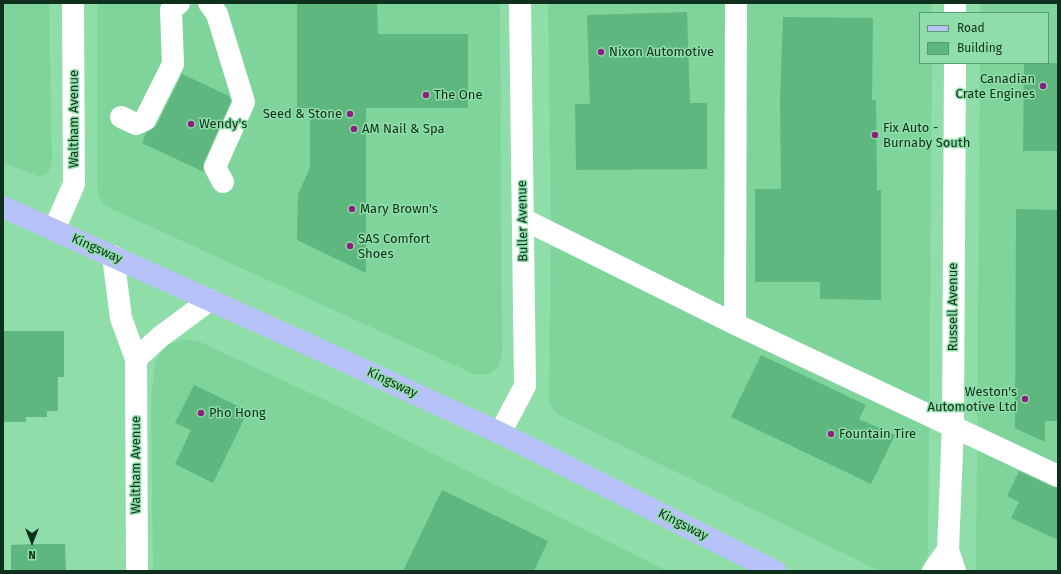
<!DOCTYPE html>
<html>
<head>
<meta charset="utf-8">
<style>
  body { margin:0 }
  #map { position:relative; width:1061px; height:574px; overflow:hidden; background:#8fdda9; font-family:"Fira Sans",sans-serif }
  canvas { display:block }
  .frame { position:absolute; inset:0; border:4px solid #0f301c; pointer-events:none }
  .legend { position:absolute; left:919px; top:12px; width:130px; height:52px; box-sizing:border-box; background:#8fdda9; border:1px solid #5c9871; margin:0; padding:5px 7px; list-style:none; font-size:12px; color:#0f301c }
  .legend li { display:flex; align-items:center; gap:8px; height:20px }
  .legend b { width:20px; border:1px solid #5c9871 }
  .north { position:absolute; left:12px; top:522px; width:40px; height:40px; -webkit-text-stroke:3px #8fdda9; paint-order:stroke; rotate:180deg; font-size:11px; font-weight:700; line-height:16px; text-align:center; color:#0f301c }
  .north::after { content:''; display:block; margin:auto; width:14px; height:18px; background:#0f301c; clip-path:polygon(50% 0,100% 100%,50% 72%,0 100%) }
</style>
</head>
<body>
<div id="map">
<canvas width="1061" height="574"></canvas>
<div class="frame"></div>
<ul class="legend">
<li><b style="height:5px;background:#b7c2f8"></b>Road</li>
<li><b style="height:11px;background:#5eb77f"></b>Building</li>
</ul>
<div class="north">N</div>
</div>
<script>
const c = document.querySelector('canvas').getContext('2d');
c.lineJoin = 'round';
function fill(path, color) { c.fillStyle = color; c.fill(path, 'evenodd'); }
function trace(path, color, width, dash) { c.strokeStyle = color; c.lineWidth = width; c.lineCap = dash ? 'butt' : 'round'; c.setLineDash(dash || []); c.stroke(path); }
function write(font, color, halo, rows, align = 'center') {
  c.font = font + ' "Fira Sans",sans-serif'; c.lineWidth = 3; c.setLineDash([]); c.textBaseline = 'middle'; c.strokeStyle = halo; c.fillStyle = color; for (const [text, x, y, turn = 0] of rows) {
    c.save(); c.translate(x, y); c.rotate((+turn || 0) * Math.PI / 180); c.textAlign = isNaN(turn) ? turn : align; if (halo) c.strokeText(text, 0, 0); c.fillText(text, 0, 0); c.restore();
  }
}
fill(new Path2D(`
  M 3,3 L 49,3 L 52,164 L 47,174 L 40,177 L 3,163 Z
  M 97,3 L 500,3 L 502,355 L 498,367 L 491,373 L 487,374 L 474,374 L 112,209 L 103,204 L 100,199 L 97,189 Z
  M 548,3 L 932,3 L 932,13 L 920,13 L 920,63 L 932,63 L 928,553 L 927,560 L 922,571 L 880,571 L 559,415 L 554,411 L 549,400 L 551,233 Z
  M 980,3 L 1058,3 L 1058,571 L 976,571 L 980,63 L 1048,63 L 1048,13 L 980,13 Z
  M 181,340 L 189,340 L 200,342 L 338,406 L 667,571 L 153,571 L 151,401 L 155,364 L 158,356 L 167,345 Z`), '#7ed49b');
fill(new Path2D(`
  M 297,3 L 377,3 L 378,34 L 468,34 L 468,108 L 366,108 L 366,273 L 297,240 L 298,194 L 310,168 L 310,108 L 297,108 Z
  M 687,12 L 690,103 L 707,103 L 707,169 L 576,170 L 575,104 L 590,104 L 587,15 Z
  M 783,17 L 873,18 L 872,100 L 876,100 L 877,190 L 881,190 L 881,300 L 820,299 L 820,282 L 755,282 L 755,189 L 781,189 L 780,100 Z
  M 1024,63 L 1058,63 L 1058,151 L 1023,151 Z
  M 182,74 L 229,96 L 231,101 L 204,162 L 203,167 L 204,172 L 142,143 L 146,133 L 156,126 Z
  M 1016,209 L 1058,210 L 1058,421 L 1045,421 L 1045,442 L 1015,428 Z
  M 3,331 L 64,331 L 64,377 L 58,377 L 58,411 L 47,411 L 47,417 L 26,417 L 26,422 L 3,422 Z
  M 761,355 L 866,405 L 859,419 L 895,435 L 871,484 L 731,417 Z
  M 194,385 L 248,411 L 213,483 L 175,464 L 191,430 L 175,423 Z
  M 1019,471 L 1053,487 L 1058,488 L 1058,540 L 1011,518 L 1019,502 L 1007,496 Z
  M 442,490 L 548,541 L 534,571 L 403,571 Z
  M 35,544 L 65,544 L 66,571 L 11,571 L 11,545 Z`), '#5eb77f');
trace(new Path2D(`
  M 209,3 L 217,14 L 244,102 L 215,167 L 223,182
  M 955,13 L 955,3
  M 955,63 L 953,426 L 948,550 L 955,571
  M 121,117 L 136,124 L 145,120 L 173,64 L 171,10 L 179,3
  M 523,219 L 735,324 L 1058,476
  M 54,230 L 74,184 L 73,3
  M 113,256 L 121,318 L 136,359 L 137,571
  M 735,324 L 736,3
  M 136,359 L 160,337 L 210,300
  M 500,433 L 525,386 L 520,3
  M 933,571 L 948,550`), '#fff', 22);
trace(new Path2D(`
  M 3,207 L 305,343 L 500,433 L 775,571`), '#b7c2f8', 22);
for (const [x, y, r, color] of [
  [601,52,4,"#8e1e80"],
  [1043,86,4,"#8e1e80"],
  [426,95,4,"#8e1e80"],
  [350,114,4,"#8e1e80"],
  [191,124,4,"#8e1e80"],
  [354,129,4,"#8e1e80"],
  [875,135,4,"#8e1e80"],
  [352,209,4,"#8e1e80"],
  [350,246,4,"#8e1e80"],
  [1025,399,4,"#8e1e80"],
  [201,413,4,"#8e1e80"],
  [831,434,4,"#8e1e80"]
]) { const dot = new Path2D(); dot.arc(x, y, r, 0, 2 * Math.PI); c.fillStyle = color; c.fill(dot); trace(dot, '#8fdda9', 1.5); }
write('13px', '#0f301c', '#8fdda9', [
  ["Nixon Automotive",609,52],
  ["Canadian",1035,79,"right"],
  ["Crate Engines",1035,94,"right"],
  ["The One",434,95],
  ["Seed & Stone",342,114,"right"],
  ["Wendy's",199,124],
  ["Fix Auto -",883,128],
  ["Burnaby South",883,143],
  ["AM Nail & Spa",362,129],
  ["Mary Brown's",360,209],
  ["SAS Comfort",358,239],
  ["Shoes",358,254],
  ["Weston's",1017,392,"right"],
  ["Automotive Ltd",1017,407,"right"],
  ["Pho Hong",209,413],
  ["Fountain Tire",839,434]
], 'left');
write('13px', '#0f301c', '#8fdda9', [
  ["Waltham Avenue",74,119,-90],
  ["Buller Avenue",523,221,-91],
  ["Kingsway",97,249,24],
  ["Russell Avenue",953,307,-90],
  ["Kingsway",392,383,25],
  ["Waltham Avenue",136,465,-90],
  ["Kingsway",683,525,27]
]);
</script>
</body>
</html>
